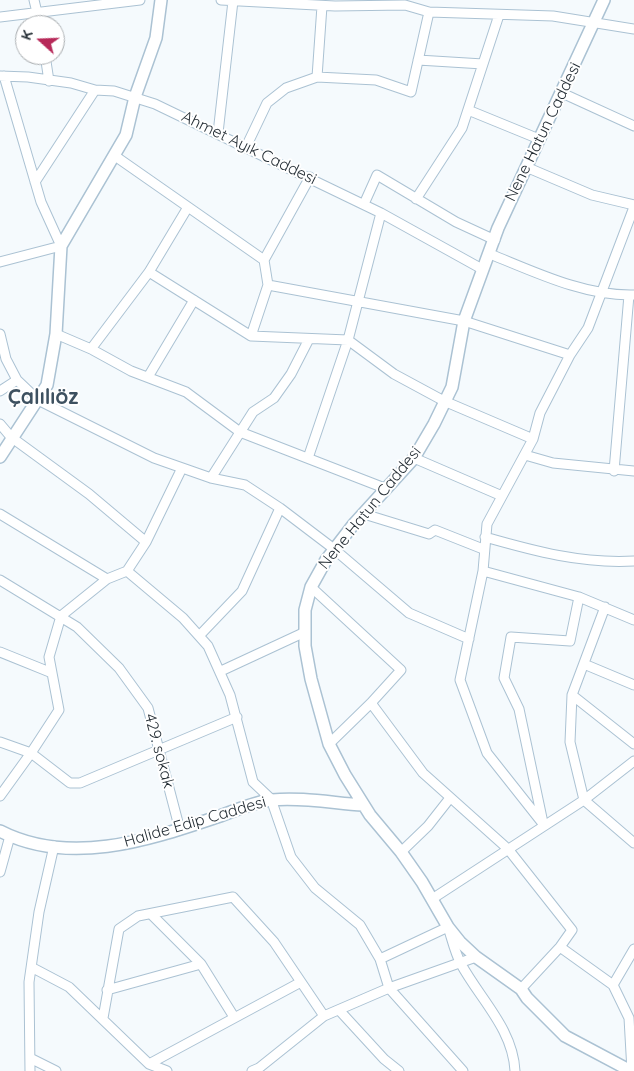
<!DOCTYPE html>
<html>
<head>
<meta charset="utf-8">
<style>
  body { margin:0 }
  #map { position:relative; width:634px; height:1071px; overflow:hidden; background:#f5fafd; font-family:Quicksand,sans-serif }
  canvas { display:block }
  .north { position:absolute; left:15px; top:15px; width:50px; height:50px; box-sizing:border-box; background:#fff; border:1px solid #a8acaf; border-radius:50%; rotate:290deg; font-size:14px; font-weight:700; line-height:20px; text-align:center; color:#262f36 }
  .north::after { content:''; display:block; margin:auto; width:18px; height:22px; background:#b72959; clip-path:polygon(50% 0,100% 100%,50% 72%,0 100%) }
</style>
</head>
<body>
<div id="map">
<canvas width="634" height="1071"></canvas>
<div class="north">K</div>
</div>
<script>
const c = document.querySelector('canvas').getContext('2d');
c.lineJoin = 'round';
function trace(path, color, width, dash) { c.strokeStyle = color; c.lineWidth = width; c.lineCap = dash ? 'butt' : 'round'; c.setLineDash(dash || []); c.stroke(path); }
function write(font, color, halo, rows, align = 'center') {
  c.font = font + ' Quicksand,sans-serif'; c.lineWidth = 4; c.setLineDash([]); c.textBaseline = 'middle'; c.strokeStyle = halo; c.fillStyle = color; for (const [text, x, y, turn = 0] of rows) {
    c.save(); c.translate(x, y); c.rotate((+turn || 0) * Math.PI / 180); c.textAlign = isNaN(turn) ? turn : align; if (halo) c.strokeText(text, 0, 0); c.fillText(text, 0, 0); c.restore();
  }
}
const minor = new Path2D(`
  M 34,0 L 40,25
  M 221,0 L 335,6 L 405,5 L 429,12 L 553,16 L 634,29
  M 0,17 L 140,0
  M 45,55 L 49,81
  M 418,60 L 483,64
  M 0,76 L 28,77 L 71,83 L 95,90 L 114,91 L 155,104 L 381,213 L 482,269
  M 317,77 L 322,6
  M 562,93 L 634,126
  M 468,110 L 539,139
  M 218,133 L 233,1
  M 246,147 L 267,103 L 286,88 L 317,77 L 376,80 L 411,92 L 429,12
  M 115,156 L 264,260 L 268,285 L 251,336
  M 526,167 L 592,195 L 634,205
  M 35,182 L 95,90
  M 416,199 L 462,128 L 499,15
  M 364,204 L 377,175 L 456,222 L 495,240
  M 490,254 C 535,272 584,296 633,295
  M 264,260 L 310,177
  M 0,262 L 61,246 L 41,202 L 4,76
  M 149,272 L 251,336 L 348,340 L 394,374 L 444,401 L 533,439
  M 268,285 L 464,321 L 570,355
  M 0,334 L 6,359 L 17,380
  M 56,334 L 91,349 L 131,371 L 186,392 L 240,432 L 387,489
  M 91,349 L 149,272 L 188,207
  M 148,377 L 194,300
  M 0,391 L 17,380 L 38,400 L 154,458 L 211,478 L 245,485 L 280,508 L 334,549 L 409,613 L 469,639
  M 0,424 L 11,437 L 89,494 L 146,542
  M 525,455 L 553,463 L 634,471
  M 308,458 L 348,340 L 381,213
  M 414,458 L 502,496
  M 614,471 L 629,295
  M 211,478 L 253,412 L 274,398 L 291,374 L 309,339
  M 0,514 L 107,579
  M 364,514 L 429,534 L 435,530 L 483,549
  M 485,537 C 534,551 582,564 634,561
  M 127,571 L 183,618 L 208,646 L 230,695 L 253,782 L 271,799 L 291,857 L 315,888 L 360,925 L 380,959 L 389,988 L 463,1071
  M 483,571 L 579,597 L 634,620
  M 0,580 L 77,627 L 119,668 L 148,708 L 180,830
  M 311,587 L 401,670 L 371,703 L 329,744
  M 605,607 L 572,695 L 570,742 L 584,800 L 634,843
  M 199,636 L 242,591 L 280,508
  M 0,652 L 52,673
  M 584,664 L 634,685
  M 221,671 L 305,632
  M 572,695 L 634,744
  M 371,703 L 423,773 L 508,849 L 572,930 L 560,947 L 521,989
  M 0,742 L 31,753 L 70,783 L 80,783 L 237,717
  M 0,796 L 31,753 L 59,710 L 49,657 L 61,616 L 107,579 L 127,571 L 146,542 L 182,468
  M 543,823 L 519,709 L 504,678 L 511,637 L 570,641 L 579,597
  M 544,825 L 487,753 L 460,680 L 483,571 L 487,524 L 533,439 L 540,413 L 570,355 L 588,328 L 634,207
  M 401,852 L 428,826 L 450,798
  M 0,872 L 10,836
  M 432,899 L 584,800 L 634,761
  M 151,914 L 201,964 L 234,1017
  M 560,947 L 613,985 L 629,1018 L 632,1071
  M 380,959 L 448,927 C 452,939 455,953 461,964 C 480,999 513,1029 515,1071
  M 33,968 L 69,987 L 149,1064 L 167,1071
  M 613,985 L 634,949
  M 107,990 L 201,964
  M 339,1010 L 384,1059 L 399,1071
  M 103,1018 L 119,929 L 138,916 L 233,897 L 274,942 L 324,1016
  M 30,1058 L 56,1071
  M 149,1064 L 301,982
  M 30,1071 L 29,982 L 39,912 L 54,846
  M 252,1071 L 259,1068 L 324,1016 L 389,988 L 476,957`);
const tertiary = new Path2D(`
  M 604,0 L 498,228 L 464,321 L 452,387 L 434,424 L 414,458 L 353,525 L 326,560 L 311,587 L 305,610 L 305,646 L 311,679 L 329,744 L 345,775 L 370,815 L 401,852 L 422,882 L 448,927 L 460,942 L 476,957 L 521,989 L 527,998 L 565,1036 L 631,1071
  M 0,457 L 47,385 L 56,334 L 61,246 L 126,135 L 135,97 L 156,38 L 161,0
  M 0,831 C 68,866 146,841 214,818 C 230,813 255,801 272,800 C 301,797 333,803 363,805`);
trace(minor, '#abc2d3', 11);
trace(tertiary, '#abc2d3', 14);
trace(minor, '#fff', 9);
trace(tertiary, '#fff', 11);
write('16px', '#262f36', '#fff', [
  ["Nene Hatun Caddesi",543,132,-64],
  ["Ahmet Ayık Caddesi",249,148,26],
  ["Nene Hatun Caddesi",370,508,-51],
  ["429. sokak",159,751,75],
  ["Halide Edip Caddesi",195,822,-16]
]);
write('bold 21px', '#3e5160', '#fff', [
  ["Çalılıöz",43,398]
]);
</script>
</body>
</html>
